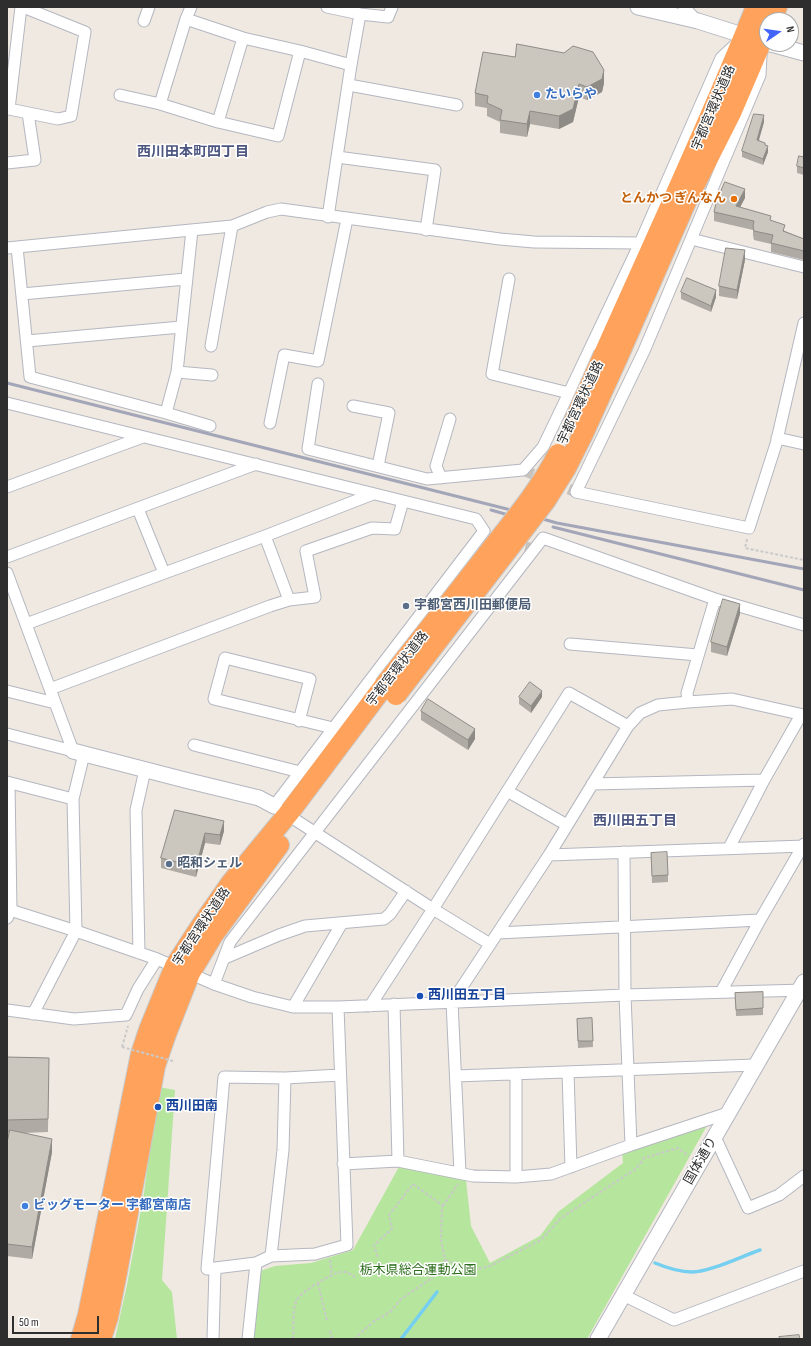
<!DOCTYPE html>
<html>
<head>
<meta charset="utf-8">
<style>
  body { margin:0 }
  #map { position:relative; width:811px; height:1346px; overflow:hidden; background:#efe9e1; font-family:"Sofia Sans Condensed",sans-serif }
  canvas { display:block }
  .frame { position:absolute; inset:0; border:8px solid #2e2e2e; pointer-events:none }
  .north { position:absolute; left:759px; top:12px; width:40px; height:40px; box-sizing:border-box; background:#fff; border:1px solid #ababab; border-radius:50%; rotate:77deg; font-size:11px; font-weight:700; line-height:16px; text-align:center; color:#2e2e2e }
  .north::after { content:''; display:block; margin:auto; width:14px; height:18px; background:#4264fb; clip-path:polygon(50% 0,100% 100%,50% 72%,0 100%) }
  .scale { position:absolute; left:12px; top:1316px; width:87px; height:18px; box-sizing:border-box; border:2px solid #2e2e2e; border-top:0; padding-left:5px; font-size:12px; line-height:14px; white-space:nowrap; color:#2e2e2e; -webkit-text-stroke:3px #fff; paint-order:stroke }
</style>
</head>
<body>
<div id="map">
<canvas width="811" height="1346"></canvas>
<div class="frame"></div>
<div class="north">N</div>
<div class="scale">50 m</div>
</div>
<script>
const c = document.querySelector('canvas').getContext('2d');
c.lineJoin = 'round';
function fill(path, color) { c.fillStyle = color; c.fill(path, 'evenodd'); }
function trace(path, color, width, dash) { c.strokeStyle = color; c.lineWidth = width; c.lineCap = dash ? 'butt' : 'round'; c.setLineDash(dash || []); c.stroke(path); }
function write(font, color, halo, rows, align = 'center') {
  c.font = font + ' "Sofia Sans Condensed","Noto Sans JP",sans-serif'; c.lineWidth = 3; c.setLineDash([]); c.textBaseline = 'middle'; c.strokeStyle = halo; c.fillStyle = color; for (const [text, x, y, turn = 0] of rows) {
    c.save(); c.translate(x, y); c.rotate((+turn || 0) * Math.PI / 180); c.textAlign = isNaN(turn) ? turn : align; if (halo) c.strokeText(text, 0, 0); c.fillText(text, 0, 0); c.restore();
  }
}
fill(new Path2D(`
  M 158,1087 L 175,1090 L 162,1280 L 172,1292 L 177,1339 L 115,1339 L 127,1285 L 144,1193 Z
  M 709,1122 L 587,1339 L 251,1339 L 260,1271 L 275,1266 L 311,1263 L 353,1250 L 400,1165 L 466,1180 L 471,1226 L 490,1263 L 540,1236 L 558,1212 L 623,1163 L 622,1150 Z`), '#b6e59e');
trace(new Path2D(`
  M 655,1263 C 667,1268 679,1272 692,1272 C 710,1272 742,1256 760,1250
  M 401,1339 L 437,1292`), '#75cff0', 3.5);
trace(new Path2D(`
  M 523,470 L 576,492
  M 509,544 L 535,549`), '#c8c4bd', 11, [11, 5.5]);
const street = new Path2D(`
  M 21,7 L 9,109 L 58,119 L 71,116 L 85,32 L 23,7
  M 327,7 L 360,14 L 388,17 L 392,7
  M 684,7 L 697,21
  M 186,19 L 243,38 L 300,51 L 278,136 L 218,122 L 160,104 L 186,19 L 191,7
  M 144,21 L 149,7
  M 300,51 L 351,65 L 337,157 L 435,170 L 426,230
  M 761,56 L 760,75 L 644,351 L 576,492 L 749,528 L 776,444 L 804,323
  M 351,65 L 360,14
  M 349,85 L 457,105
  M 120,95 L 160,104
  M 218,122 L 243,38
  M 7,163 L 35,160 L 28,113
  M 328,217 L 337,157
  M 691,239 L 804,267
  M 17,247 L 30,377 L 166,413 L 177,372 L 192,230
  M 7,248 L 232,226 L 267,212 L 281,209 L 500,239 L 534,242 L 640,243
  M 509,279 L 492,374 L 569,393
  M 22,294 L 186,279
  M 27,341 L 181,327
  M 211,346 L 232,226
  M 177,372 L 212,375
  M 318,384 L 308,449 L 427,479 L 523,470 L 543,447 L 569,393 L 640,243 L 721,58 L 737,43
  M 7,403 L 476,519 L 484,531 L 274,806 L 433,909 L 490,944
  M 353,406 L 389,413 L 378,466
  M 166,413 L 210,426
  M 270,423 L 284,355 L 318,361 L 347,219
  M 777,438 L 804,444
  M 441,478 L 436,466 L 450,419
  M 7,487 L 143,437
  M 138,509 L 164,573
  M 265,536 L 289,600
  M 7,557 L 256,464
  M 7,573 L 73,751
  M 26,624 L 265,536 L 373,494
  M 570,644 L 698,655
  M 50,689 L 270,606 L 289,600 L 315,597 L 306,551 L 372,528 L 395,529 L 403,501
  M 7,691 L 55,703
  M 688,702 L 687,693 L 715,599
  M 299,721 L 310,679 L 225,658 L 214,699 L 333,728
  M 7,734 L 73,751
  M 194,745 L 300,772
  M 7,782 L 73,799
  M 592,784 L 764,780 L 801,715
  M 507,791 L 567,825
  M 729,848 L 764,780
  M 624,852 L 625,995 L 631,1145
  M 549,855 L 804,846
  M 7,909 L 76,931 L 157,959 L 214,984 L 252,997 L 293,1007 L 338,1007 L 625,995 L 804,990
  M 7,918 L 11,910 L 9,783
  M 498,933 L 760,920 L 804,844
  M 139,953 L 136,810 L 145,770
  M 225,958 L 279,935 L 305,926 L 384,919 L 390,914 L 406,891
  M 214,984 L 230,942 L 543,538 L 715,599 L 804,625
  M 721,992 L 760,920
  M 394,1004 L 398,1161
  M 370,1006 L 433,909 L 569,693 L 628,726
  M 293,1007 L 342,923
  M 338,1007 L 347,1245 L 315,1254 L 271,1256 L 256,1263 L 207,1269 L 224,1077 L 285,1078 L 340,1075
  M 7,1010 L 74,1019 L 126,1015 L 138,989 L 157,959
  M 33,1014 L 76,931 L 73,799 L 84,754
  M 568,1072 L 571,1167
  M 516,1074 L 516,1177
  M 456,1076 L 755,1065
  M 715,1137 L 748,1208 L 779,1195 L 804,1176
  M 343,1164 L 398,1161 L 473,1176 L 516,1177 L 551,1174 L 631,1145 L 728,1113
  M 460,1173 L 452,1002 L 549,855 L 628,726 L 640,713 L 658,705 L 688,702 L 732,699 L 804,715
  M 271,1256 L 283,1150 L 285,1078
  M 623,1295 L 674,1320 L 804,1271
  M 213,1339 L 215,1268
  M 248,1339 L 256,1263`);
const secondary = new Path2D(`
  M 638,7 L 698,21 L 755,39
  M 771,44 L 804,53
  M 73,751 L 185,780 L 259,798 L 274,806
  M 598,1339 L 804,982`);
const highway = new Path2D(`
  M 771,20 L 777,7
  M 604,354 C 655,239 709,124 756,7
  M 617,359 L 686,202 L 731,113 L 767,29
  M 81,1339 L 88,1315 L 97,1271 L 141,1054 L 149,1030 L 175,966 L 201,926 L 231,883 L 288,814 L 384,686
  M 101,1339 L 108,1317 L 117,1272 L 151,1088 L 155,1066 L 166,1034 L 190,973 L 213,935 L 279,845`);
trace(street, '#b4b7c1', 13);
trace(secondary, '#b4b7c1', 17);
trace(highway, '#c9c9c9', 22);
trace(new Path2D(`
  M 747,539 L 745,548 L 804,560
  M 122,1047 L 128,1026
  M 443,1206 L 458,1184
  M 330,1260 L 332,1275
  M 445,1260 L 462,1266 L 478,1269 L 490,1266 L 541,1240 L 561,1218 L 637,1168 L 644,1158 L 678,1148 L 689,1156
  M 318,1283 L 327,1321
  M 330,1331 L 332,1339
  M 293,1339 C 294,1327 292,1313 296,1302 C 298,1293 332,1273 341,1272 C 347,1271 351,1274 355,1277
  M 354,1339 L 373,1322 L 390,1312 L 401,1299 L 432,1278 L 445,1260 L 441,1240 L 442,1205 L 413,1184 L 389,1215 L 392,1229 L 374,1245 L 378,1258`), '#c9c9c9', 2, [3, 2]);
trace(street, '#fff', 11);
trace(secondary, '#fff', 15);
trace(highway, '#ffa35c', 20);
trace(new Path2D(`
  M 7,383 L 507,509 L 557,523 L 804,569
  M 491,510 L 526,520
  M 553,527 L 804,590`), '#a3a6b8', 3);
const highwayBridge = new Path2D(`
  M 573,424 L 604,354
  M 384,686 C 418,643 452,599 486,556 C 510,525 540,490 558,454
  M 396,695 L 546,500 L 566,468 L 584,432 L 617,359`);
trace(highwayBridge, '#c9c9c9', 22, []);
trace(new Path2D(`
  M 122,1047 L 173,1061`), '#c9c9c9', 2, [3, 2]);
trace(highwayBridge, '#ffa35c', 20);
fill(new Path2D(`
  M 515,57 L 604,83 L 602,92 L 587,100 L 579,97 L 573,122 L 559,129 L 530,124 L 527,137 L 500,133 L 500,122 L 487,116 L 487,108 L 475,106 L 475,93 Z
  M 764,122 L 759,140 L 765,145 L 768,152 L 763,165 L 742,157 L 742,151 Z
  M 804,157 L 804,175 L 797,173 L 797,166 Z
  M 745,198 L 740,207 L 771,221 L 785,231 L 804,239 L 804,238 L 804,260 L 771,252 L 771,244 L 754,240 L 753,235 L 753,230 L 714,221 L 714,212 Z
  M 745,260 L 737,299 L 719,296 L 719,286 Z
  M 681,292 L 716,297 L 711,312 L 681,299 Z
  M 740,614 L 727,656 L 711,652 L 711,642 Z
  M 519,697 L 542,697 L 531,713 L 519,704 Z
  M 421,711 L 475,739 L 468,750 L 421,720 Z
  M 175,810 L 224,831 L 220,845 L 205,843 L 196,877 L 161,868 L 161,858 Z
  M 651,853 L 668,875 L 668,882 L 652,883 Z
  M 763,992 L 763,1015 L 736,1016 L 735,993 Z
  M 592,1018 L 593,1047 L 578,1048 L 577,1019 Z
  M 7,1057 L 49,1058 L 48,1132 L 23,1133 L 52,1152 L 32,1259 L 7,1256 L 7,1143 L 9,1133 L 7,1133 Z`), '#afaba4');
fill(new Path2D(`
  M 604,70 L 604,83 L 602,92 L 587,100 L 587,87 Z
  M 579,84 L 579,97 L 573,122 L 559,129 L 559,116 Z
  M 530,111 L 530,124 L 527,137 L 527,124 Z
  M 764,115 L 764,122 L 757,146 L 757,140 Z
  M 768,146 L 768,152 L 763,165 L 763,159 Z
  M 745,189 L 745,198 L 736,215 L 736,206 Z
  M 745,250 L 745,260 L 737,299 L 737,290 Z
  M 716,290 L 716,297 L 711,312 L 711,306 Z
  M 740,604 L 740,614 L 727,656 L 727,647 Z
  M 542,691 L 542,697 L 531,713 L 531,706 Z
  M 475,729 L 475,739 L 468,750 L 468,740 Z
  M 224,821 L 224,831 L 220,845 L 220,835 Z
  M 205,833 L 205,843 L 196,877 L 196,867 Z
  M 52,1139 L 52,1152 L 32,1259 L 32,1247 Z`), '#8e8b86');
const building = new Path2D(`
  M 517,44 L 564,53 L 573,46 L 593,52 L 604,70 L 602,79 L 587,87 L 579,84 L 573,109 L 559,116 L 530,111 L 527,124 L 500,120 L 502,110 L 487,103 L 488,96 L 475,93 L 483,52 L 515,57 Z
  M 754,114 L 764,115 L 757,140 L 765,143 L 765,145 L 768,146 L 763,159 L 742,151 Z
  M 799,156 L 804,157 L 804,168 L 797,166 Z
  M 725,182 L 745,189 L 736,206 L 771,216 L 770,220 L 785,225 L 783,231 L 804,239 L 804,238 L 804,251 L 771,243 L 773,235 L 754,231 L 753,226 L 754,221 L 714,212 L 716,203 Z
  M 726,248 L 745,250 L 737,290 L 719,286 Z
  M 687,278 L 716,290 L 711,306 L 681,292 Z
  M 723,599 L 740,604 L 727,647 L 711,642 Z
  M 530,682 L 542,691 L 531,706 L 519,697 Z
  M 428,699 L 475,729 L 468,740 L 421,711 Z
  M 175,810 L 224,821 L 220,835 L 205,833 L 196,867 L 161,858 Z
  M 667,852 L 668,875 L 652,876 L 651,853 Z
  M 763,992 L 763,1008 L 736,1010 L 735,993 Z
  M 592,1018 L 593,1041 L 578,1041 L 577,1019 Z
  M 7,1057 L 49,1058 L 48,1119 L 7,1120 Z
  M 10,1130 L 52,1139 L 32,1247 L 7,1244 L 7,1143 Z
  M 799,1335 L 800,1339 L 780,1339 L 779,1337 Z`);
fill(building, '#cbc7bf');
trace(building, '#8e8b86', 1);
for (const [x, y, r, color] of [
  [537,95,4,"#3f7fe0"],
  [734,199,4,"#e8710a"],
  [406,606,4,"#5c6f8a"],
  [169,864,4,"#5c6f8a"],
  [420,996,4,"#1a4fb4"],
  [158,1107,4,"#1a4fb4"],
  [25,1206,4,"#3f7fe0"]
]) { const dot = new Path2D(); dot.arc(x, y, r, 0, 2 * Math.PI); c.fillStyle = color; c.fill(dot); trace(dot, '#fff', 1.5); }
write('bold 13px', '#366cbe', '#fff', [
  ["たいらや",545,95],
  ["ビッグモーター 宇都宮南店",33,1206]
], 'left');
write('13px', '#2e2e2e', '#fff', [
  ["宇都宮環状道路",714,108,-67],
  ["宇都宮環状道路",581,403,-65],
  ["宇都宮環状道路",398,669,-52],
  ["宇都宮環状道路",202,927,-56],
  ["国体通り",701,1161,-60]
]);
write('bold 13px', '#c56008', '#fff', [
  ["とんかつ ぎんなん",726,199]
], 'right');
write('bold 13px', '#4e5e75', '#fff', [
  ["宇都宮西川田郵便局",414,606],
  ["昭和シェル",177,864]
], 'left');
write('bold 13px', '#164399', '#fff', [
  ["西川田五丁目",428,996],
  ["西川田南",166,1107]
], 'left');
write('13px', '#2c6e1b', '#fff', [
  ["栃木県総合運動公園",418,1271]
]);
write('bold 14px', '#4d5680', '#fff', [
  ["西川田本町四丁目",193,152],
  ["西川田五丁目",635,821]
]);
</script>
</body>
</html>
